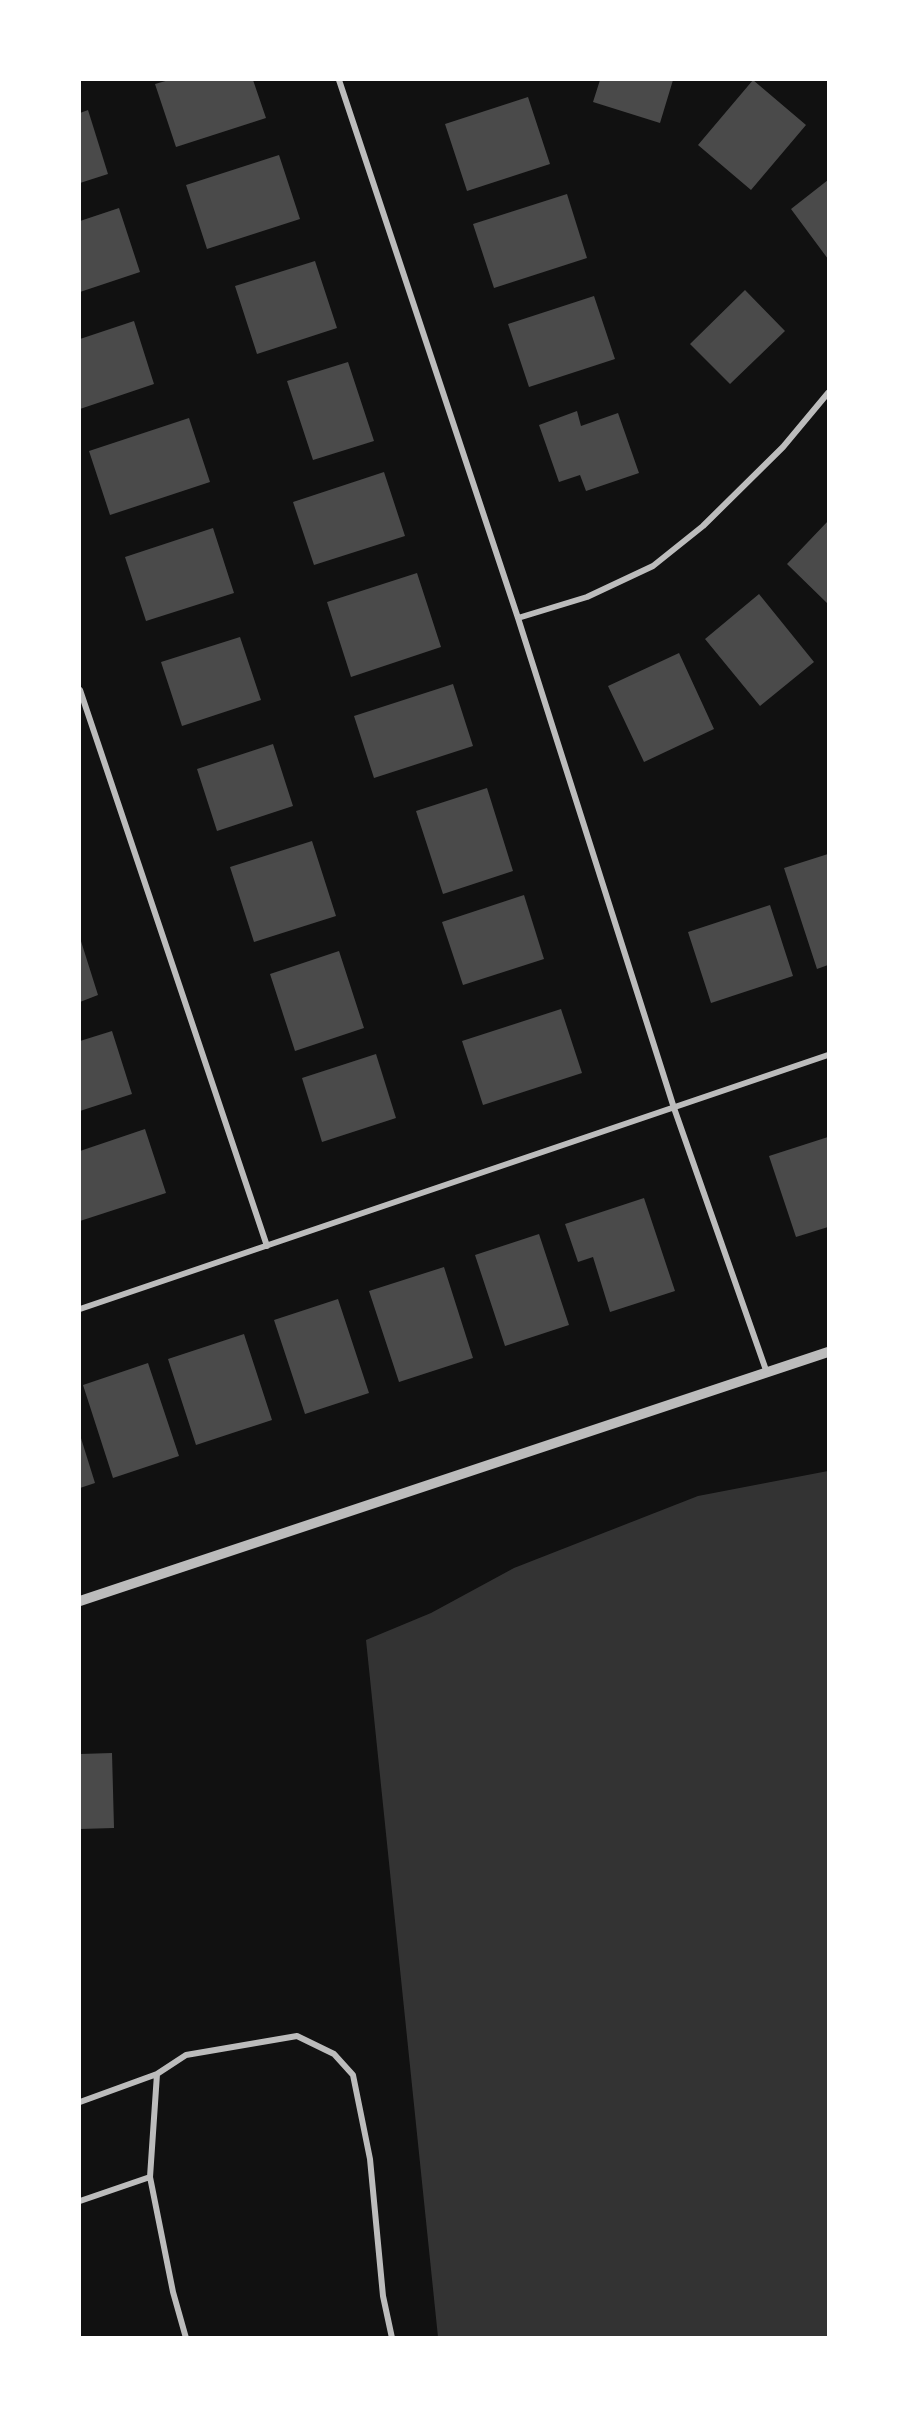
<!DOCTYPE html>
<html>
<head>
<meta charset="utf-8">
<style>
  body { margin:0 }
  #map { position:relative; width:908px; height:2417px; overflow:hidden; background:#111; font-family:"Alegreya Sans",sans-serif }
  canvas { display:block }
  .frame { position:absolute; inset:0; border:81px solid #fff; pointer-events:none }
</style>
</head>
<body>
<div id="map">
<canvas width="908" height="2417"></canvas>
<div class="frame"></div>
</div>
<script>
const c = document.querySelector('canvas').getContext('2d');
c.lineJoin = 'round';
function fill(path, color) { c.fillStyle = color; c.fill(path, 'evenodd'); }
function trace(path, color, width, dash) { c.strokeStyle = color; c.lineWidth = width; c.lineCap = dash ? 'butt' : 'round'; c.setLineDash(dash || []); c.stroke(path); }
fill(new Path2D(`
  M 828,1471 L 828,2337 L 438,2337 L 366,1640 L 431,1613 L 514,1568 L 698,1496 Z`), '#333');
fill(new Path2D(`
  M 169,80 L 253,80 L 266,118 L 176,147 L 155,84 Z
  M 600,80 L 673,80 L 660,123 L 593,102 Z
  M 753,80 L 806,125 L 751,190 L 698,145 Z
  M 528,97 L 550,164 L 467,191 L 445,124 Z
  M 88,110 L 108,174 L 80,183 L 80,113 Z
  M 279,155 L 300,219 L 207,249 L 186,185 Z
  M 828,180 L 828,259 L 791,209 Z
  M 567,194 L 587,258 L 494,288 L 473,224 Z
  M 119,208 L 140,272 L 80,292 L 80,221 Z
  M 315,261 L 337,328 L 257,354 L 235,286 Z
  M 745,290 L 785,331 L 730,384 L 690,344 Z
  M 594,296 L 615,359 L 529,387 L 508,324 Z
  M 134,321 L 154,384 L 80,409 L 80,339 Z
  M 348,362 L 374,441 L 313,460 L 287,381 Z
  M 577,411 L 581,426 L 618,413 L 639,473 L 586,491 L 580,475 L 559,482 L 539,425 Z
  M 189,418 L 210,482 L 110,515 L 89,451 Z
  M 384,472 L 405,536 L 314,565 L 293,502 Z
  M 828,521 L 828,604 L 787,564 Z
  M 213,528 L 234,593 L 146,621 L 125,557 Z
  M 417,573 L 441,647 L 351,677 L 327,602 Z
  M 759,594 L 814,662 L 760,706 L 705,639 Z
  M 240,637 L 261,700 L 182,726 L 161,662 Z
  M 679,653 L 714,729 L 644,762 L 608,686 Z
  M 453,684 L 473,746 L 374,778 L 354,716 Z
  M 273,744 L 293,806 L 217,831 L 197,769 Z
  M 487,788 L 513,871 L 443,894 L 416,811 Z
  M 312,841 L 336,916 L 254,942 L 230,867 Z
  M 828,854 L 828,965 L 817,969 L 784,868 Z
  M 524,895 L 544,959 L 463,985 L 442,922 Z
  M 770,905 L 793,976 L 711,1003 L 688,932 Z
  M 80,938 L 98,995 L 80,1002 Z
  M 339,951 L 364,1028 L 295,1051 L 270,974 Z
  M 561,1009 L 582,1073 L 483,1105 L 462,1041 Z
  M 112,1031 L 132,1094 L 80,1111 L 80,1041 Z
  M 376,1054 L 396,1118 L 322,1142 L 302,1078 Z
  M 145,1129 L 166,1193 L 80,1221 L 80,1151 Z
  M 828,1137 L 828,1227 L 796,1237 L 769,1156 Z
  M 644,1198 L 675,1291 L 610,1312 L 593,1257 L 578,1262 L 565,1224 Z
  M 539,1234 L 569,1325 L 505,1346 L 475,1255 Z
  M 444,1267 L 473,1358 L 399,1382 L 369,1291 Z
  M 338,1299 L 369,1393 L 305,1414 L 274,1320 Z
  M 244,1334 L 272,1420 L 196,1445 L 168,1359 Z
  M 148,1363 L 179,1456 L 113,1478 L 83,1385 Z
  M 80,1435 L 95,1483 L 80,1488 Z
  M 112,1753 L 114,1828 L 80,1829 L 80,1754 Z`), '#4a4a4a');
trace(new Path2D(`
  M 339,80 L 518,618 L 674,1108 L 767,1373
  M 518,618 L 587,597 L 653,566 L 703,526 L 783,447 L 828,393
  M 80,690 L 267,1246
  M 80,1309 L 828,1055
  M 80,2102 L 157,2074
  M 150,2177 L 157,2074 L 186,2055 L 297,2036 L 334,2054 L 353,2075 L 370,2159 L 383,2296 L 392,2338
  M 80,2201 L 150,2177 L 173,2292 L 186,2338`), '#bcbcbc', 6);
trace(new Path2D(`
  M 80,1601 L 828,1352`), '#bcbcbc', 10);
</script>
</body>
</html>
